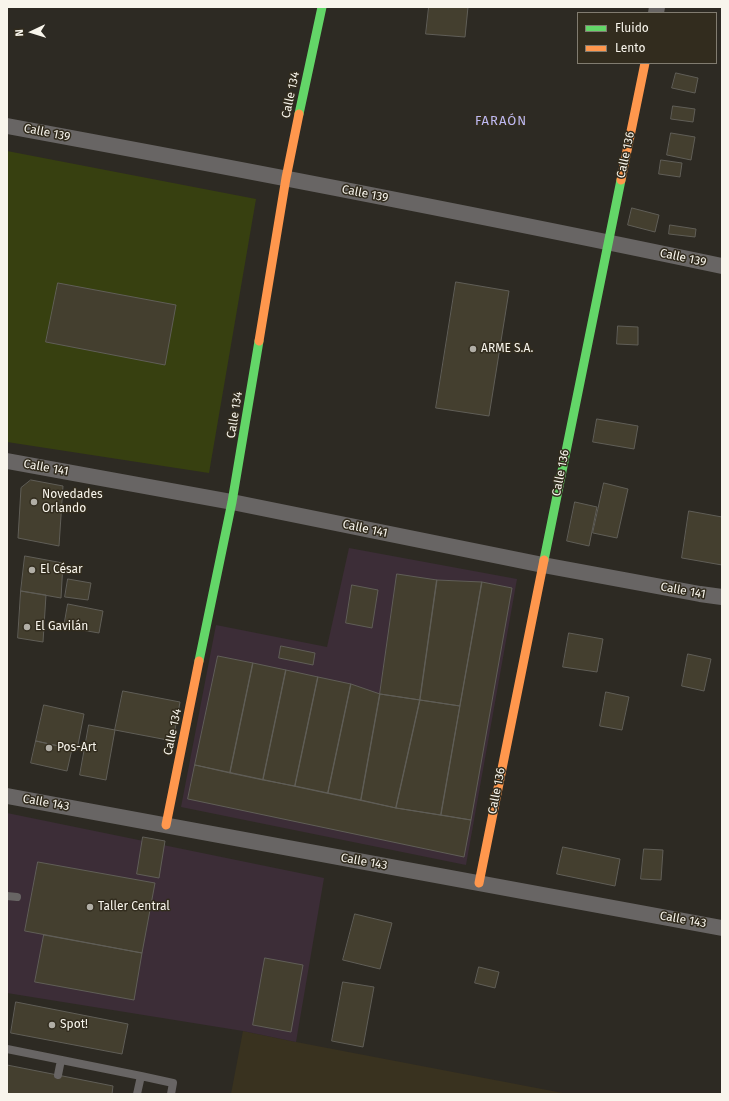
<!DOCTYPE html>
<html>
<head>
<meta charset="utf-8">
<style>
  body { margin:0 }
  #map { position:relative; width:729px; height:1101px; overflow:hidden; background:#2d2a23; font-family:"Fira Sans",sans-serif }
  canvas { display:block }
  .frame { position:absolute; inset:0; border:8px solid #f8f5ec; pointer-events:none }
  .legend { position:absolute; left:577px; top:12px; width:140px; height:52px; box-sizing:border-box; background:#322c1e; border:1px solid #817c70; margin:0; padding:5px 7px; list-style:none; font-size:12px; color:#f8f5ec }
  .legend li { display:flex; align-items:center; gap:8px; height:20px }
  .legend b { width:20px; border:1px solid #817c70 }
  .north { position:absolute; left:12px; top:12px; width:40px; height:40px; -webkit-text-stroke:3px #322c1e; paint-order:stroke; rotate:266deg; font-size:11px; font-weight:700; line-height:16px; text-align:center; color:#f8f5ec }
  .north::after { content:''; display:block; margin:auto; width:14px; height:18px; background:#f8f5ec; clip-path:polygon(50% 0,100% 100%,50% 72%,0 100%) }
</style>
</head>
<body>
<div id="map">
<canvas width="729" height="1101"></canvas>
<div class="frame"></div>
<ul class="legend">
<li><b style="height:5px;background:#63d668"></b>Fluido</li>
<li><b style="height:5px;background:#ff974d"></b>Lento</li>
</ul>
<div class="north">N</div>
</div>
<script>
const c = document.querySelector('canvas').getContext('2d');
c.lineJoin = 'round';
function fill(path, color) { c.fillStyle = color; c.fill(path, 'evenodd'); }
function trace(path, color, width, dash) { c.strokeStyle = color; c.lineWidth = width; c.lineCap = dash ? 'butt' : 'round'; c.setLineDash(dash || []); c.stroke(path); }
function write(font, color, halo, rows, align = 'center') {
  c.font = font + ' "Fira Sans",sans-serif'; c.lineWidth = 3; c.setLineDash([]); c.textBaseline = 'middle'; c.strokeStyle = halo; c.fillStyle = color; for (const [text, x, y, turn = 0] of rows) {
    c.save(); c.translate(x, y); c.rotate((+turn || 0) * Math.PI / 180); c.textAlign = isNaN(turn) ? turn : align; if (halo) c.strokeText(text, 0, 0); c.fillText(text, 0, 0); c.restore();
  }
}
fill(new Path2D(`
  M 243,1031 L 296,1042 L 568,1094 L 231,1094 Z`), '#39321f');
fill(new Path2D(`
  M 349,548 L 517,579 L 466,865 L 181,807 L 216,625 L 327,647 Z
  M 7,813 L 324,878 L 296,1042 L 243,1031 L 7,993 Z`), '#3c2d37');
fill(new Path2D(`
  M 7,151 L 256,199 L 209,473 L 7,442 Z`), '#374010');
const building = new Path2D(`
  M 429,7 L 468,7 L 465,37 L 426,34 Z
  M 676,73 L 698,78 L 695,93 L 672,88 Z
  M 673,106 L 695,109 L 693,122 L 671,119 Z
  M 671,133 L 695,137 L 691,160 L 667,155 Z
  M 661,160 L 682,163 L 680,177 L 659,174 Z
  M 632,208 L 659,215 L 655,232 L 628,225 Z
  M 670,225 L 696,229 L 695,237 L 669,234 Z
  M 456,282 L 509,291 L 489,416 L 436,408 Z
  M 58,283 L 176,305 L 165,365 L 46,342 Z
  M 618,326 L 638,327 L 638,345 L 617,344 Z
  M 597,419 L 638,426 L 634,449 L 593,442 Z
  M 31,480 L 63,486 L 59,546 L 18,538 L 21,488 Z
  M 604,483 L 628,489 L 617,538 L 593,533 Z
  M 575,502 L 597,507 L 589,546 L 567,541 Z
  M 689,511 L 722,517 L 722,565 L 682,558 Z
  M 25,556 L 63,563 L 61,598 L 21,591 Z
  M 397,574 L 437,580 L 420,700 L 380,694 Z
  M 68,579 L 91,583 L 88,600 L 65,597 Z
  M 437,580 L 482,582 L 460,706 L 420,700 Z
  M 482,582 L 512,588 L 471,820 L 441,815 Z
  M 352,585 L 378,590 L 372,628 L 346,623 Z
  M 21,591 L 46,595 L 43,642 L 18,638 Z
  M 68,604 L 103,611 L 99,633 L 64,627 Z
  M 569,633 L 603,639 L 597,672 L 563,667 Z
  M 281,646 L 315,653 L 313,665 L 279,658 Z
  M 688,654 L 711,659 L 704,691 L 682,686 Z
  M 218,656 L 253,663 L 230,773 L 195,765 Z
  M 253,663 L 286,670 L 263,780 L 230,773 Z
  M 286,670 L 318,677 L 295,786 L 263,780 Z
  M 318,677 L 351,684 L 328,793 L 295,786 Z
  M 351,684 L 380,694 L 361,800 L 328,793 Z
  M 123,691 L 180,702 L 173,741 L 115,730 Z
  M 606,692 L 629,697 L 622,730 L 600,726 Z
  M 380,694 L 420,700 L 396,808 L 361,800 Z
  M 420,700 L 460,706 L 441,815 L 396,808 Z
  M 44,705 L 84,714 L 77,750 L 36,741 Z
  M 89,725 L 115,730 L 106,780 L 80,775 Z
  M 36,741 L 72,749 L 67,771 L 31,763 Z
  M 195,765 L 396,808 L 471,820 L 464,857 L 188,799 Z
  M 143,837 L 165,841 L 159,878 L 137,874 Z
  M 563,847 L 620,859 L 615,886 L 557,874 Z
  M 644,849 L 663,850 L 661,880 L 641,879 Z
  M 38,862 L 155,883 L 142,953 L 25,931 Z
  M 355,914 L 392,923 L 380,969 L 343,960 Z
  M 44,935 L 142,953 L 134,1000 L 35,982 Z
  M 265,958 L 303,965 L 291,1032 L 253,1025 Z
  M 479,967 L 499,972 L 495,988 L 475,983 Z
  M 343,982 L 374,987 L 363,1047 L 332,1041 Z
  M 16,1002 L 128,1024 L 122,1054 L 11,1033 Z
  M 7,1065 L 113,1086 L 112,1094 L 7,1094 Z`);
fill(building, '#443f2f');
trace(building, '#605e57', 1);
trace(new Path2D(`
  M 7,896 L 17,897
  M 7,1049 L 141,1076 L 137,1094
  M 58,1075 L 61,1060
  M 141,1076 L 173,1083 L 171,1094`), '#686564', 8);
trace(new Path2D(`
  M 656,13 L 657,7
  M 7,126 C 246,170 484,216 722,266
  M 7,461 L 232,502 L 543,565 L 700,594 L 722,597
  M 7,796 L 722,928`), '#686564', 16);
trace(new Path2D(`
  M 299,114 L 322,7
  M 544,560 L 621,180
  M 199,661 L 232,502 L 259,341`), '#63d668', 9);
trace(new Path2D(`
  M 621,180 L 645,63
  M 259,341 L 286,178 L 299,114
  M 166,825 L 199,661
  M 479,883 L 544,560`), '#ff974d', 9);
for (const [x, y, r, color] of [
  [473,349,4,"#b1aea6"],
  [34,502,4,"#b1aea6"],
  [32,570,4,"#b1aea6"],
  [27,627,4,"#b1aea6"],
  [49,748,4,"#b1aea6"],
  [90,907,4,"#b1aea6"],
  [52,1025,4,"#b1aea6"]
]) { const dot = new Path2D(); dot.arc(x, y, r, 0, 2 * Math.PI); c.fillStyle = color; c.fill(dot); trace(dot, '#322c1e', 1.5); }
write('12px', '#f8f5ec', '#322c1e', [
  ["Calle 134",291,95,-78],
  ["Calle 139",47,133,11],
  ["Calle 136",626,155,-78],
  ["Calle 139",365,194,11],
  ["Calle 139",683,258,12],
  ["Calle 134",235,415,-81],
  ["Calle 141",46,468,10],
  ["Calle 136",561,473,-79],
  ["Calle 141",365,529,12],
  ["Calle 141",683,591,10],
  ["Calle 134",173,732,-78],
  ["Calle 136",497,791,-79],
  ["Calle 143",46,803,10],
  ["Calle 143",364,862,10],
  ["Calle 143",683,920,10]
]);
write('12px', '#f8f5ec', '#322c1e', [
  ["ARME S.A.",481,349],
  ["Novedades",42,495],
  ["Orlando",42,509],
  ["El César",40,570],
  ["El Gavilán",35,627],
  ["Pos-Art",57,748],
  ["Taller Central",98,907],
  ["Spot!",60,1025]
], 'left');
c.letterSpacing = '1px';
write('13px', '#bfbaf4', '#322c1e', [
  ["FARAÓN",501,121]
]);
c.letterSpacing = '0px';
</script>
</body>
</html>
